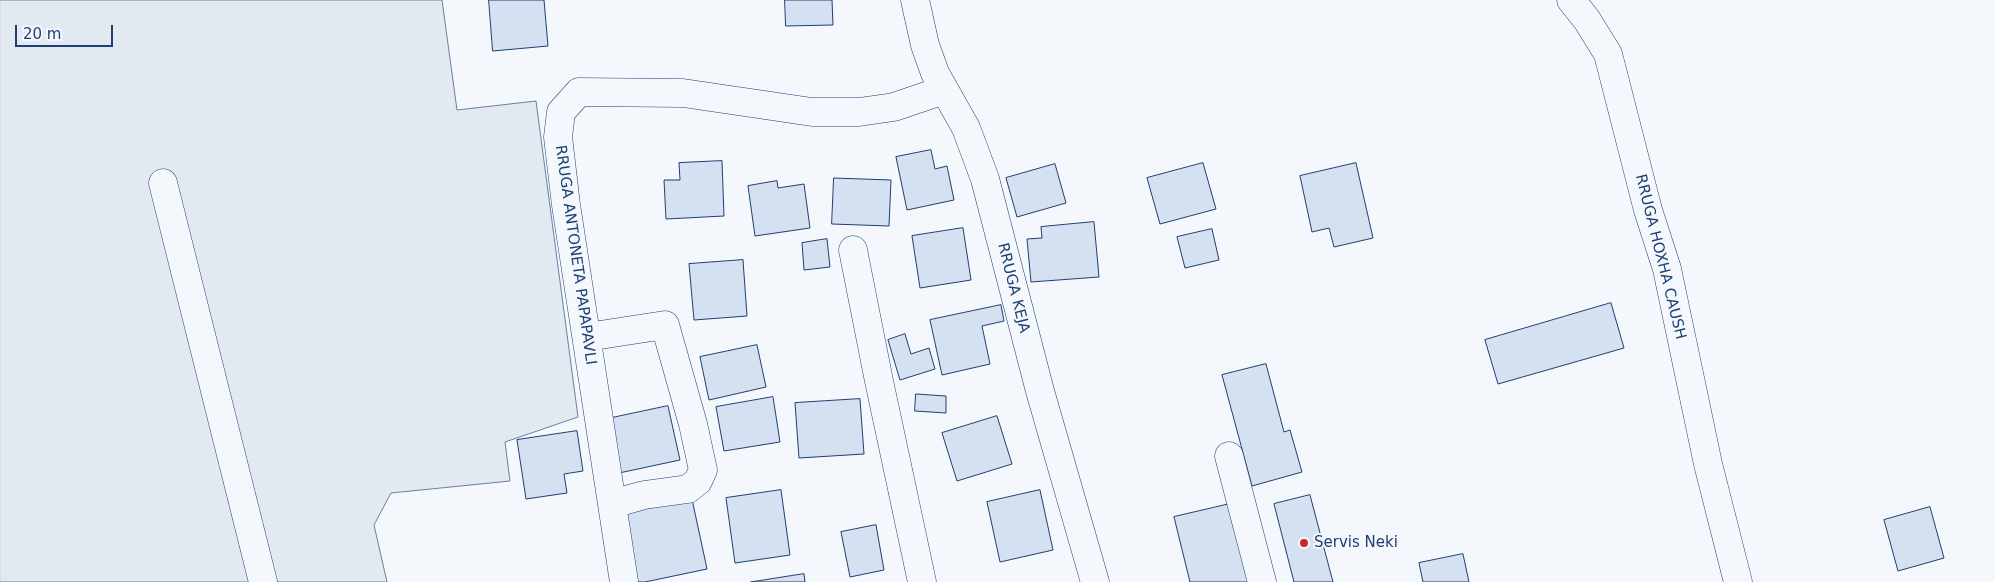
<!DOCTYPE html>
<html>
<head>
<meta charset="utf-8">
<style>
  body { margin:0 }
  #map { position:relative; width:1995px; height:582px; overflow:hidden; background:#f4f7fb; font-family:"DejaVu Sans",sans-serif }
  canvas { display:block }
  .scale { position:absolute; left:15px; top:25px; width:98px; height:22px; box-sizing:border-box; border:2px solid #1d3f73; border-top:0; padding-left:6px; font-size:15px; line-height:18px; white-space:nowrap; color:#1d3f73; -webkit-text-stroke:4px #f4f7fb; paint-order:stroke }
</style>
</head>
<body>
<div id="map">
<canvas width="1995" height="582"></canvas>
<div class="scale">20 m</div>
</div>
<script>
const c = document.querySelector('canvas').getContext('2d');
c.lineJoin = 'round';
function fill(path, color) { c.fillStyle = color; c.fill(path, 'evenodd'); }
function trace(path, color, width, dash) { c.strokeStyle = color; c.lineWidth = width; c.lineCap = dash ? 'butt' : 'round'; c.setLineDash(dash || []); c.stroke(path); }
function write(font, color, halo, rows, align = 'center') {
  c.font = font + ' "DejaVu Sans",sans-serif'; c.lineWidth = 4; c.setLineDash([]); c.textBaseline = 'middle'; c.strokeStyle = halo; c.fillStyle = color; for (const [text, x, y, turn = 0] of rows) {
    c.save(); c.translate(x, y); c.rotate((+turn || 0) * Math.PI / 180); c.textAlign = isNaN(turn) ? turn : align; if (halo) c.strokeText(text, 0, 0); c.fillText(text, 0, 0); c.restore();
  }
}
const green = new Path2D(`
  M 0,0 L 442,0 L 457,110 L 536,101 L 578,417 L 505,442 L 510,481 L 391,493 L 374,525 L 387,582 L 0,582 Z`);
fill(green, '#e3e9f0');
trace(green, '#687fa3', 1);
const building = new Path2D(`
  M 489,0 L 544,0 L 548,46 L 493,51 Z
  M 785,0 L 832,0 L 833,25 L 786,26 Z
  M 931,150 L 935,169 L 947,166 L 954,200 L 907,210 L 896,157 Z
  M 722,161 L 724,216 L 666,219 L 664,180 L 680,180 L 679,163 Z
  M 1203,163 L 1216,209 L 1160,224 L 1147,178 Z
  M 1356,163 L 1373,238 L 1334,247 L 1329,228 L 1312,232 L 1300,176 Z
  M 1055,164 L 1066,203 L 1017,217 L 1006,178 Z
  M 834,178 L 891,180 L 889,226 L 832,224 Z
  M 777,181 L 778,188 L 804,184 L 810,228 L 755,236 L 748,186 Z
  M 1094,222 L 1099,277 L 1031,282 L 1027,239 L 1042,238 L 1041,227 Z
  M 963,228 L 971,280 L 920,288 L 912,236 Z
  M 1212,229 L 1219,260 L 1185,268 L 1177,237 Z
  M 827,239 L 830,267 L 804,270 L 802,243 Z
  M 743,260 L 747,316 L 694,320 L 689,264 Z
  M 1611,303 L 1624,348 L 1498,384 L 1485,340 Z
  M 1001,305 L 1004,321 L 982,326 L 990,364 L 942,375 L 930,320 Z
  M 905,334 L 911,354 L 929,348 L 935,369 L 900,380 L 888,340 Z
  M 757,345 L 766,387 L 709,400 L 700,357 Z
  M 1266,364 L 1284,432 L 1290,430 L 1302,472 L 1252,486 L 1222,375 Z
  M 916,394 L 946,396 L 946,413 L 915,411 Z
  M 773,397 L 780,442 L 724,451 L 716,407 Z
  M 860,399 L 864,454 L 799,458 L 795,403 Z
  M 668,406 L 680,460 L 619,473 L 607,419 Z
  M 997,416 L 1012,464 L 957,481 L 942,433 Z
  M 577,431 L 583,471 L 564,474 L 567,493 L 526,499 L 517,440 Z
  M 781,490 L 790,555 L 735,563 L 726,498 Z
  M 1040,490 L 1053,550 L 1000,562 L 987,502 Z
  M 1310,495 L 1333,582 L 1294,582 L 1274,504 Z
  M 692,499 L 707,569 L 645,582 L 637,582 L 623,514 Z
  M 1234,503 L 1253,582 L 1190,582 L 1174,517 Z
  M 1930,507 L 1944,558 L 1898,571 L 1884,520 Z
  M 876,525 L 884,570 L 850,577 L 841,532 Z
  M 1463,554 L 1469,582 L 1423,582 L 1419,563 Z
  M 804,574 L 805,582 L 751,582 Z`);
fill(building, '#d5e0f0');
trace(building, '#1d3f73', 1);
const minor = new Path2D(`
  M 915,0 L 925,45 L 935,73 L 966,128 L 985,179 L 1040,391 L 1095,582
  M 1571,0 L 1587,20 L 1608,54 L 1648,210 L 1667,269 L 1708,464 L 1738,582
  M 163,183 L 263,582
  M 853,250 L 879,381 L 922,582
  M 587,337 L 665,325 L 693,424 L 703,470 L 698,481 L 688,489 L 644,495 L 612,504
  M 1229,456 L 1262,582
  M 624,582 L 566,205 L 558,137 L 561,112 L 579,92 L 683,93 L 812,112 L 859,112 L 894,107 L 944,90`);
trace(minor, '#1d3f73', 29);
trace(minor, '#f4f7fb', 28);
for (const [x, y, r, color] of [
  [1304,543,5,"#c62828"]
]) { const dot = new Path2D(); dot.arc(x, y, r, 0, 2 * Math.PI); c.fillStyle = color; c.fill(dot); trace(dot, '#f4f7fb', 2); }
write('15px', '#1d3f73', '#f4f7fb', [
  ["RRUGA ANTONETA PAPAPAVLI",575,255,82],
  ["RRUGA HOXHA CAUSH",1660,257,76],
  ["RRUGA KEJA",1013,288,76]
]);
write('15px', '#1d3f73', '#f4f7fb', [
  ["Servis Neki",1314,543]
], 'left');
</script>
</body>
</html>
